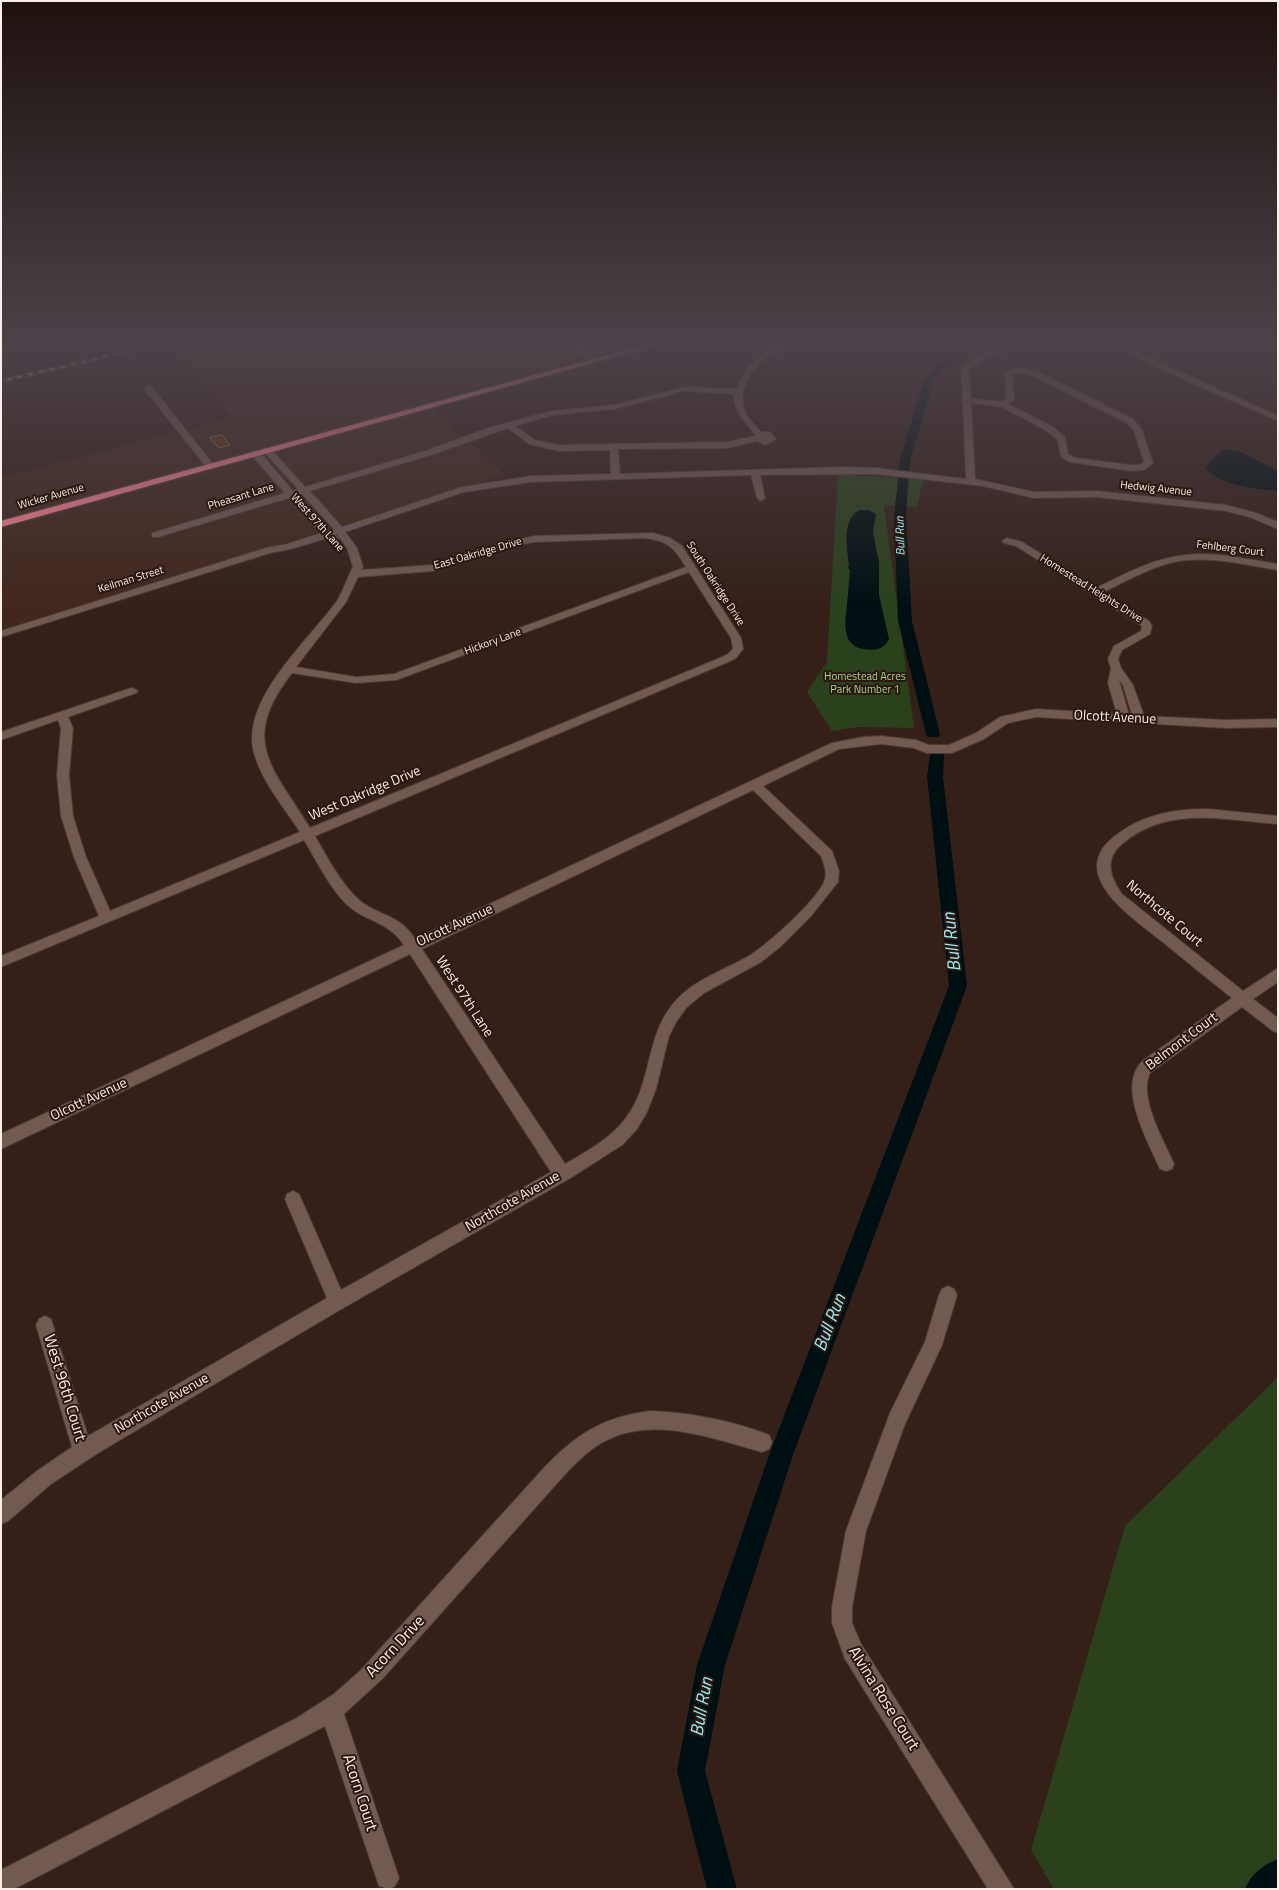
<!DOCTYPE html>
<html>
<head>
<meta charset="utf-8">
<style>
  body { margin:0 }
  #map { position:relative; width:1279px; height:1890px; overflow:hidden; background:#352019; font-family:"Titillium Web",sans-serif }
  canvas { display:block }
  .frame { position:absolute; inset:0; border:2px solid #fceee8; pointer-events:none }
</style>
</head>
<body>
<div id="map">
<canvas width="1279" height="1890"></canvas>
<div class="frame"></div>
</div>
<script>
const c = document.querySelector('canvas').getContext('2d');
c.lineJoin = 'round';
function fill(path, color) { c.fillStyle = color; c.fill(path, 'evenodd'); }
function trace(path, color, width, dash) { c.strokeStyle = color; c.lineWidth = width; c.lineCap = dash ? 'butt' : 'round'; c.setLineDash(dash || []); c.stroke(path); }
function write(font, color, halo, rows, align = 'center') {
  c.font = font + ' "Titillium Web",sans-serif'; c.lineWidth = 4; c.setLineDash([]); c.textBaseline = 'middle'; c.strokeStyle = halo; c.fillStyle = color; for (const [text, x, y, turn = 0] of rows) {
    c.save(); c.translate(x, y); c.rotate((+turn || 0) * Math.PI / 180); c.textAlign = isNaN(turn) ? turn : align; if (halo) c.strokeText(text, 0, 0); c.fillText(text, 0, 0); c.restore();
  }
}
fill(new Path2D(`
  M 211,344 L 637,344 L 424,401 L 505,475 L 1,630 L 1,478 L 233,417 L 178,352 Z`), '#42271d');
fill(new Path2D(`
  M 838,474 L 923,480 L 917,507 L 884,505 L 914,728 L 858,727 L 832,731 L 807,692 L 827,662 Z
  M 1278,1377 L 1278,1889 L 1054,1889 L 1031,1850 L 1125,1526 Z`), '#2a411b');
fill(new Path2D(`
  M 1227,449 L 1241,452 L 1278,471 L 1278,491 C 1255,489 1221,486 1206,468 L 1207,465 L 1221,451 Z
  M 860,510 L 868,510 L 876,514 L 873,533 L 879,562 L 879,595 L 889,639 C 886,646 879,650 871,650 C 840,649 845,625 847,604 C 848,593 849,582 850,570 L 848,568 L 849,565 C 847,549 841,518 860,510 Z`), '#000f12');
trace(new Path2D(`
  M 929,344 L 957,350`), '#000f12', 2);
fill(new Path2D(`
  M 973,344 L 986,344 L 970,352 L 960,353 L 934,381 L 910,460 L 906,516 L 912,621 L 940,734 L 938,737 L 928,737 L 926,734 L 898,621 L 894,516 L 900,460 L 924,380 L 954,348 L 966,347 Z
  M 937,751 L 942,752 L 944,756 L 943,776 L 967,986 L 793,1455 L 725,1665 L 705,1771 L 737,1889 L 707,1889 L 677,1771 L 697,1665 L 769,1455 L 949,986 L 927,776 L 930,756 L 932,752 Z
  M 1278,1859 L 1278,1889 L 1245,1889 C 1251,1874 1263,1865 1278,1859 Z`), '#000f12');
const building = new Path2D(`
  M 222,435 L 230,445 L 219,448 L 210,438 Z`);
fill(building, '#5e320e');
trace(building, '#907a6b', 1);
const minor = new Path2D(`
  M 36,344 L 60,344 L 56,346 L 1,352 L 1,348 Z
  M 566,344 L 575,344 L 598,361 L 591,363 Z
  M 768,344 L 782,344 L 788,348 C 784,351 778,351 774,353 C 753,363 735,392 746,414 C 750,421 756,426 761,432 L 770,432 L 776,439 L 765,445 L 757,441 L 727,448 L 618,449 L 620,474 L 843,467 L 876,468 L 966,479 L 963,402 L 961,400 L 963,398 L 961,368 C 979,351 1005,344 1029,344 L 989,356 L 969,369 L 971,398 L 1001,402 L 1006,398 L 1005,372 L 1018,368 L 1034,370 L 1133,419 L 1142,430 L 1153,463 L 1144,470 L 1132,471 L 1070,462 L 1061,457 L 1058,440 L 1047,431 L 1002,407 L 971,403 L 975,479 L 1034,492 L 1097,491 L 1226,505 L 1256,513 L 1278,522 L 1278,529 L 1250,517 L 1226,511 L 1097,497 L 1034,498 L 983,486 L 876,474 L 760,475 L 765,498 L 761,501 L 757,498 L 751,475 L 531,482 L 464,492 L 345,532 L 357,548 L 363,567 L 361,570 L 432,565 L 504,543 L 534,536 L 653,533 L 670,538 L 682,546 L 741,638 L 743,649 L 736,658 L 728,662 L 315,836 C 327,857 341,884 359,900 C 380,917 398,913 415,939 L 832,743 L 863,737 L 881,736 L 916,740 L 929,745 L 949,745 L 976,733 L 1000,717 L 1036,709 L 1117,714 L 1108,683 L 1111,668 L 1108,659 L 1114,646 L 1141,631 L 1142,626 L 1016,546 L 1004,543 L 1002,541 L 1007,538 L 1022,542 L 1096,588 C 1125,574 1153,558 1186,555 C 1216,551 1248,560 1278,564 L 1278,570 C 1243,565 1206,554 1170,563 C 1146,569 1125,582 1103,592 L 1149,621 L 1152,626 L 1150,634 L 1122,650 L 1118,659 L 1121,668 L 1133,685 L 1144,716 L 1226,720 L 1278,719 L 1278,727 L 1226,728 L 1036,717 L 1008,723 L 984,739 L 952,753 L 927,753 L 914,748 L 881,744 L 839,749 L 763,786 L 832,851 L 839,871 L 838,882 L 811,916 L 780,947 L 761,962 L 704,993 L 687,1007 L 676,1022 L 669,1036 L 656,1089 L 647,1112 L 637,1129 L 622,1145 L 572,1177 L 338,1311 L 98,1453 L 51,1484 L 8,1521 L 1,1524 L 1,1500 L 37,1471 L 72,1447 L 36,1325 L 39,1319 L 45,1316 L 51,1319 L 88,1436 L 327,1298 L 285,1199 L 287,1194 L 293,1191 L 299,1194 L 341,1290 L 551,1172 L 410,954 L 1,1149 L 1,1134 L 404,945 C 389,922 370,923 351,908 C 332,893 317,861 304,840 L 1,967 L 1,956 L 99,916 L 74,857 L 61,816 L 57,775 L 61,728 L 58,720 L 1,740 L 1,732 L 128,689 L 132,688 L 138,691 L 136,693 L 68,717 L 73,728 L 69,775 L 73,816 L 86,857 L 110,911 L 300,832 C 284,807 262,782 254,753 C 240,700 308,641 337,601 C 344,590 347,577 353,567 L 347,548 L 337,534 L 335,535 L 339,539 L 337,541 L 331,541 L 327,538 L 291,549 L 270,553 L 1,637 L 1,631 L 266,548 L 287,544 L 321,533 L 289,498 L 158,537 L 152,537 L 152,533 L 285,493 L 254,458 L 253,451 L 259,451 L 293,491 L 298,489 L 264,452 L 264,448 L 270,448 L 305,487 L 425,451 L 491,427 L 552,411 L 614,405 L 685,387 L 736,389 L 748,367 L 768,350 L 766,348 ZM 1019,372 L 1029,374 L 1127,423 L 1134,431 L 1144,462 L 1139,465 L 1132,465 L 1075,458 L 1068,454 L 1065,437 L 1053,427 L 1008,404 L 1014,399 L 1012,375 ZM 685,391 L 734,394 C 734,416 746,419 755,436 L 727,442 L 559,445 L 535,440 L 515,426 L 552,415 L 614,409 ZM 508,428 L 529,444 L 559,451 L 610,450 L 611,474 L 531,476 L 462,487 L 342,527 L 310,491 L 431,455 ZM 302,494 L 334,529 L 329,531 L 327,529 L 297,495 ZM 643,538 C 667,540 674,547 686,567 L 394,674 L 356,677 L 296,667 L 346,602 L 358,577 L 433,571 L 509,547 L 534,542 ZM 689,572 L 731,638 L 733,649 L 728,654 L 720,658 L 310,828 C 272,766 239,741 292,673 L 356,683 L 396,680 ZM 1119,680 L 1123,685 L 1132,715 L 1129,715 ZM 753,790 L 821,856 C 824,865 828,873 824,882 C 815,902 771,941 752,954 C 731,967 706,975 686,991 C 642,1026 656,1081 625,1119 C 610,1139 586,1152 565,1164 L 422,949 Z
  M 1116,344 L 1125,344 L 1150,358 L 1278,416 L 1278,421 L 1144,362 Z
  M 145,386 L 151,386 L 213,464 L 213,468 L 207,468 L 145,390 Z
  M 1208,809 L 1278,816 L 1278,824 C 1223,820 1168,805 1122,844 C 1104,859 1110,877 1122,894 L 1243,991 L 1278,968 L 1278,982 L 1253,999 L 1278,1018 L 1278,1033 L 1273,1031 L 1242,1007 L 1150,1073 C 1138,1097 1164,1141 1174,1164 L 1172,1169 L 1166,1171 L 1160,1169 C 1148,1141 1114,1083 1145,1059 L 1232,998 C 1209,980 1186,961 1164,943 C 1135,919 1064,875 1115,836 C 1143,814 1174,809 1208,809 Z
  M 948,1286 L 954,1289 L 957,1295 L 942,1345 L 905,1424 L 866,1531 L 852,1607 L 852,1623 L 861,1644 L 1014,1889 L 988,1889 L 845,1659 L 832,1623 L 832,1607 L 846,1531 L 890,1413 L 925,1342 L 939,1295 L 942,1289 Z
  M 650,1411 C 688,1412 734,1421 769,1435 L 772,1442 L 769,1449 L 762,1452 C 714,1439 655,1416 607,1440 C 592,1447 580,1459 568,1471 L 383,1678 L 344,1714 L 399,1878 L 395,1886 L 390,1889 L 379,1886 L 325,1726 L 14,1889 L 1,1889 L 1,1870 L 295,1719 L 334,1694 L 360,1671 L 543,1469 C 575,1435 602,1417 650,1411 Z`);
const highway = new Path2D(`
  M 648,344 L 661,344 L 1,527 L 1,521 Z`);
trace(minor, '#4d3b36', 2);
trace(highway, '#4d3b36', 3);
fill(minor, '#725a51');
fill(highway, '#fa8191');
const rail = new Path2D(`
  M 1,381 L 160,344`);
trace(rail, '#bdada7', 3);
trace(rail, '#2b1710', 2, [5.5]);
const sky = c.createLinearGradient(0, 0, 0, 609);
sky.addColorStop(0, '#1d120e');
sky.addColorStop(0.56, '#4b4249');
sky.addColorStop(1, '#4b424900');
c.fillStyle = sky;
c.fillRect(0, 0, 1279, 609);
write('11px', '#fceee8', '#2b1710', [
  ["Hedwig Avenue",1156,489,6],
  ["Wicker Avenue",51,497,-16],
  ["Pheasant Lane",241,497,-17],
  ["West 97th Lane",317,523,48],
  ["Fehlberg Court",1230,549,7],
  ["East Oakridge Drive",478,554,-16],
  ["Keilman Street",131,580,-17],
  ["South Oakridge Drive",715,584,57],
  ["Homestead Heights Drive",1091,589,32],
  ["Hickory Lane",493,642,-20]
]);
write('11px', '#a8d68e', '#2b1710', [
  ["Homestead Acres",865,677],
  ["Park Number 1",865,690]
]);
write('italic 12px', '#96effc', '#2b1710', [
  ["Bull Run",901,536,-92]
]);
write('14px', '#fceee8', '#2b1710', [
  ["Olcott Avenue",1115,718,3],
  ["West Oakridge Drive",365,794,-23],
  ["Northcote Court",1164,914,40],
  ["Olcott Avenue",455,926,-25],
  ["West 97th Lane",464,997,57],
  ["Belmont Court",1182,1042,-37],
  ["Olcott Avenue",89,1100,-25],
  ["Northcote Avenue",513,1202,-30],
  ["Northcote Avenue",162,1404,-30]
]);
write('16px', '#fceee8', '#2b1710', [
  ["West 96th Court",64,1388,73],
  ["Acorn Drive",396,1647,-47],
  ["Alvina Rose Court",883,1699,58],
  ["Acorn Court",359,1793,72]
]);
write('italic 18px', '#96effc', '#2b1710', [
  ["Bull Run",953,942,-96],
  ["Bull Run",831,1323,-69],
  ["Bull Run",703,1707,-80]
]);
</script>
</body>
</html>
